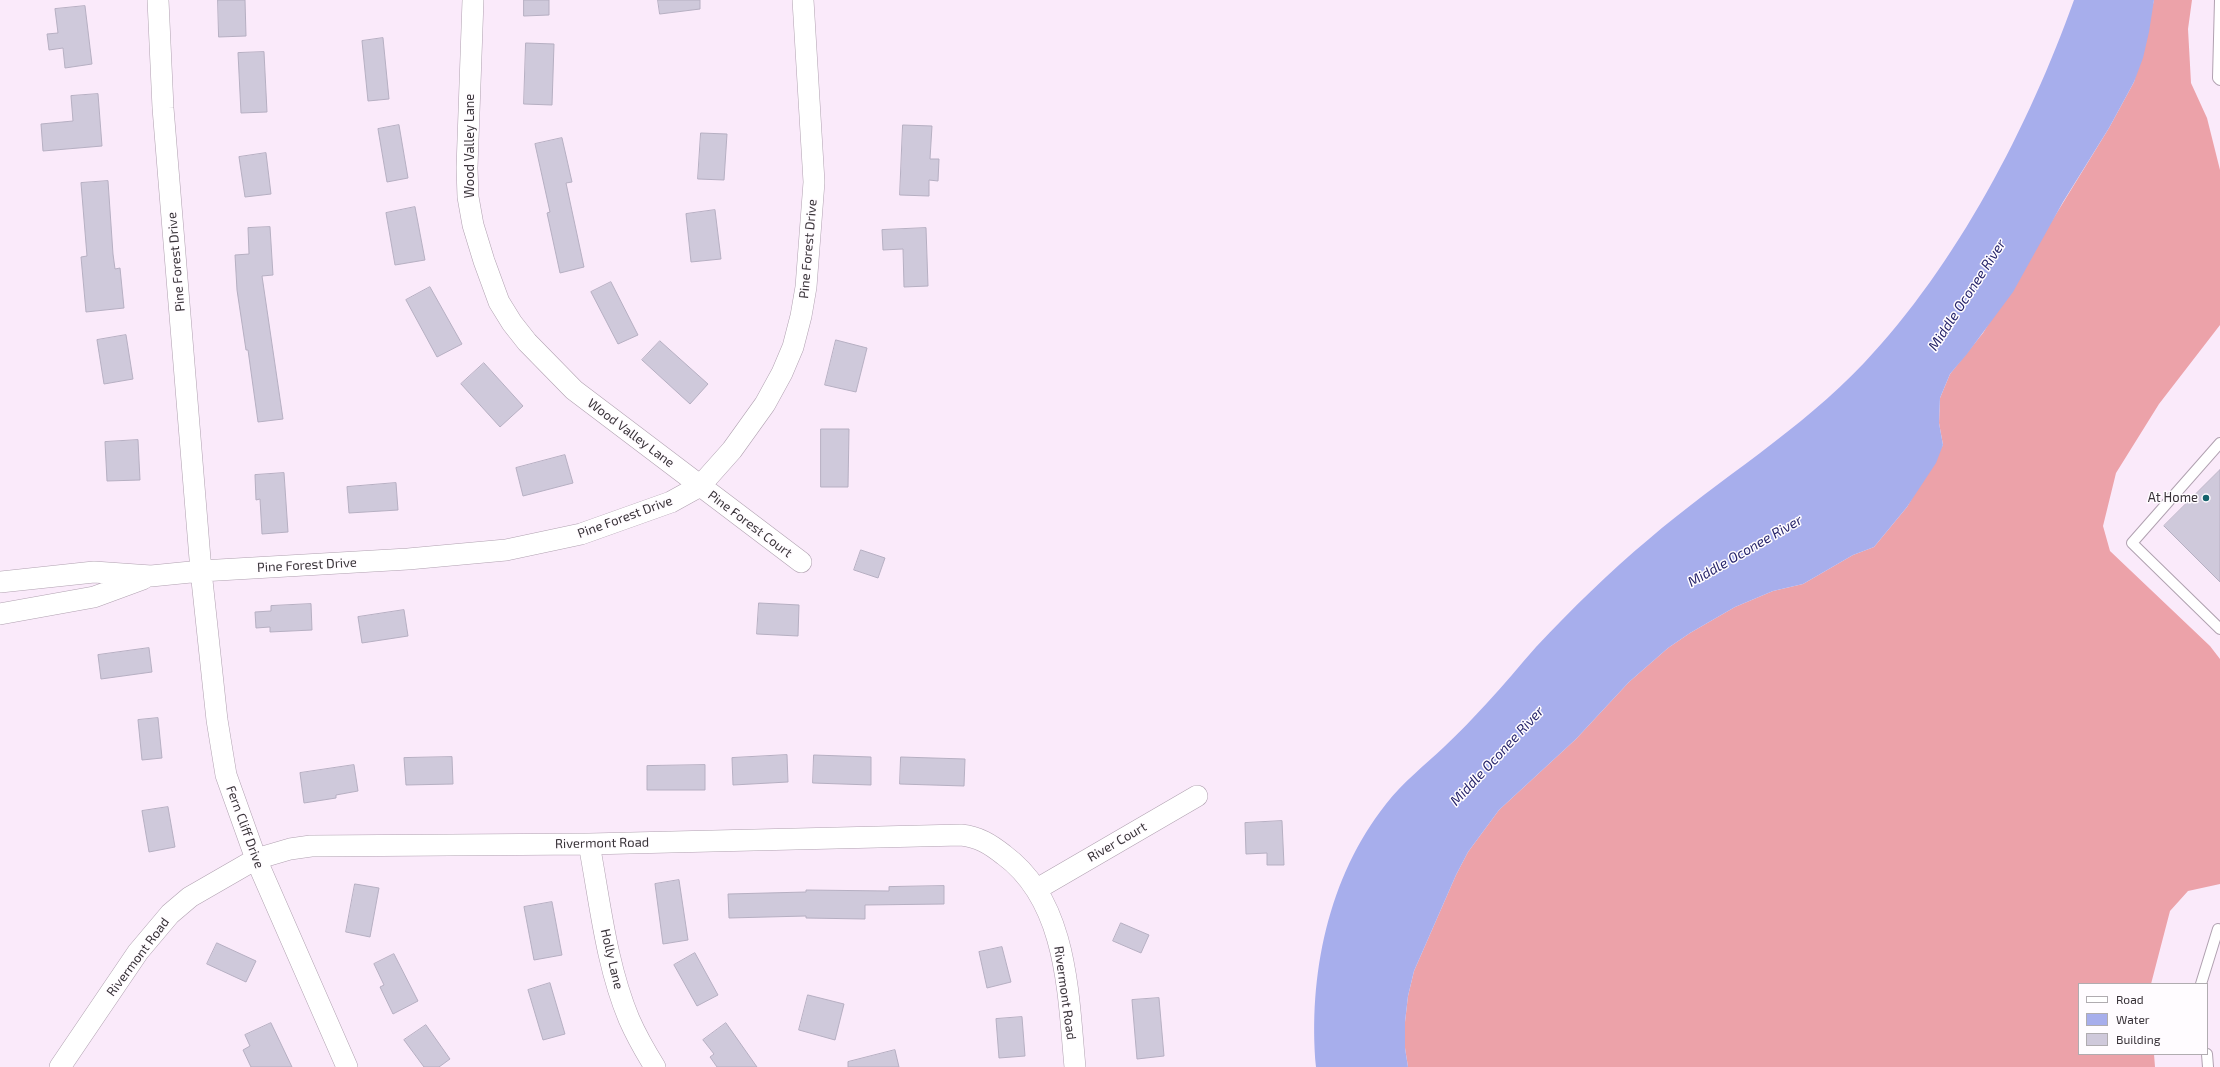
<!DOCTYPE html>
<html>
<head>
<meta charset="utf-8">
<style>
  body { margin:0 }
  #map { position:relative; width:2220px; height:1067px; overflow:hidden; background:#faeafa; font-family:"Exo 2",sans-serif }
  canvas { display:block }
  .legend { position:absolute; left:2078px; top:983px; width:130px; height:72px; box-sizing:border-box; background:#fffcff; border:1px solid #b0acb0; margin:0; padding:5px 7px; list-style:none; font-size:12px; color:#393339 }
  .legend li { display:flex; align-items:center; gap:8px; height:20px }
  .legend b { width:20px; border:1px solid #b0acb0 }
</style>
</head>
<body>
<div id="map">
<canvas width="2220" height="1067"></canvas>
<ul class="legend">
<li><b style="height:5px;background:#fff"></b>Road</li>
<li><b style="height:11px;background:#a7aeec"></b>Water</li>
<li><b style="height:11px;background:#cfc9db"></b>Building</li>
</ul>
</div>
<script>
const c = document.querySelector('canvas').getContext('2d');
c.lineJoin = 'round';
function fill(path, color) { c.fillStyle = color; c.fill(path, 'evenodd'); }
function trace(path, color, width, dash) { c.strokeStyle = color; c.lineWidth = width; c.lineCap = dash ? 'butt' : 'round'; c.setLineDash(dash || []); c.stroke(path); }
function write(font, color, halo, rows, align = 'center') {
  c.font = font + ' "Exo 2",sans-serif'; c.lineWidth = 3; c.setLineDash([]); c.textBaseline = 'middle'; c.strokeStyle = halo; c.fillStyle = color; for (const [text, x, y, turn = 0] of rows) {
    c.save(); c.translate(x, y); c.rotate((+turn || 0) * Math.PI / 180); c.textAlign = isNaN(turn) ? turn : align; if (halo) c.strokeText(text, 0, 0); c.fillText(text, 0, 0); c.restore();
  }
}
fill(new Path2D(`
  M 2154,0 L 2192,0 L 2188,29 L 2191,83 L 2207,118 L 2220,170 L 2220,325 L 2159,404 L 2116,473 L 2103,526 L 2110,551 L 2210,646 L 2220,659 L 2220,884 L 2188,891 L 2170,911 L 2151,984 L 2079,984 L 2079,1054 L 2154,1054 L 2155,1067 L 1408,1067 L 1405,1048 L 1405,1022 L 1408,996 L 1414,971 L 1456,875 L 1468,852 L 1499,810 L 1576,739 L 1629,682 L 1668,648 L 1690,633 L 1735,607 L 1773,591 L 1803,584 L 1853,555 L 1874,547 L 1907,507 L 1943,445 L 1939,423 L 1940,398 L 1950,374 L 1983,333 L 2109,128 L 2134,82 Z`), '#eca2a9');
fill(new Path2D(`
  M 2074,0 L 2154,0 L 2149,32 L 2143,58 L 2134,82 L 2109,128 L 2063,202 L 2013,292 L 1967,354 L 1950,374 L 1940,398 L 1939,423 L 1943,445 L 1936,463 L 1907,507 L 1874,547 L 1853,555 L 1803,584 L 1773,591 L 1735,607 L 1690,633 L 1668,648 L 1629,682 L 1576,739 L 1499,810 L 1468,852 L 1456,875 L 1414,971 L 1408,996 L 1405,1022 L 1405,1048 L 1408,1067 L 1316,1067 C 1308,976 1328,877 1386,804 C 1403,782 1424,766 1444,747 C 1459,733 1473,718 1487,703 C 1504,685 1519,666 1536,647 C 1572,609 1609,572 1649,539 C 1719,479 1801,430 1864,363 C 1957,265 2029,126 2074,0 Z`), '#a7aeec');
const building = new Path2D(`
  M 218,0 L 245,0 L 246,36 L 219,37 Z
  M 524,0 L 549,0 L 549,15 L 524,16 Z
  M 658,0 L 700,0 L 700,9 L 660,14 Z
  M 85,6 L 92,64 L 65,68 L 63,48 L 49,50 L 47,34 L 58,33 L 55,9 Z
  M 383,38 L 389,99 L 368,101 L 362,41 Z
  M 526,43 L 554,44 L 552,105 L 524,104 Z
  M 264,52 L 267,112 L 241,113 L 238,53 Z
  M 98,94 L 102,146 L 43,151 L 41,124 L 73,121 L 71,96 Z
  M 399,125 L 408,178 L 387,182 L 378,129 Z
  M 903,125 L 932,126 L 930,159 L 939,159 L 938,181 L 929,180 L 929,196 L 900,195 Z
  M 701,133 L 727,134 L 724,180 L 698,179 Z
  M 562,138 L 572,182 L 566,183 L 584,267 L 560,273 L 547,213 L 550,212 L 535,144 Z
  M 266,153 L 271,194 L 245,197 L 239,157 Z
  M 108,181 L 113,254 L 115,269 L 120,268 L 124,308 L 86,312 L 81,257 L 87,256 L 81,183 Z
  M 415,207 L 425,260 L 395,265 L 386,213 Z
  M 715,210 L 721,259 L 691,262 L 686,214 Z
  M 270,227 L 273,275 L 262,276 L 283,419 L 258,422 L 248,350 L 246,350 L 237,290 L 235,255 L 249,254 L 248,228 Z
  M 926,228 L 928,286 L 904,287 L 903,249 L 883,250 L 882,230 Z
  M 611,282 L 638,335 L 618,344 L 591,292 Z
  M 430,287 L 462,344 L 437,357 L 406,300 Z
  M 126,335 L 133,379 L 104,384 L 97,340 Z
  M 836,340 L 867,348 L 856,392 L 825,385 Z
  M 660,341 L 708,384 L 690,404 L 642,360 Z
  M 484,363 L 523,406 L 500,427 L 461,384 Z
  M 821,429 L 849,429 L 848,487 L 821,487 Z
  M 138,440 L 140,480 L 107,481 L 105,442 Z
  M 565,455 L 573,483 L 523,496 L 516,468 Z
  M 2220,470 L 2220,582 L 2164,526 Z
  M 284,473 L 288,532 L 262,534 L 260,499 L 256,500 L 255,475 Z
  M 396,483 L 398,510 L 349,513 L 347,487 Z
  M 861,550 L 885,558 L 878,578 L 854,570 Z
  M 759,603 L 799,605 L 798,636 L 757,634 Z
  M 311,604 L 312,630 L 270,632 L 270,627 L 256,628 L 255,612 L 271,611 L 271,606 Z
  M 404,610 L 408,636 L 362,643 L 358,617 Z
  M 149,648 L 152,672 L 101,679 L 98,655 Z
  M 158,718 L 162,758 L 142,760 L 138,720 Z
  M 787,755 L 788,782 L 733,785 L 732,758 Z
  M 814,755 L 871,757 L 871,785 L 813,783 Z
  M 452,757 L 453,784 L 406,785 L 404,758 Z
  M 901,757 L 965,759 L 964,786 L 900,784 Z
  M 354,765 L 358,791 L 336,795 L 336,798 L 304,803 L 300,773 Z
  M 705,765 L 705,790 L 647,790 L 647,766 Z
  M 168,807 L 175,847 L 149,852 L 142,811 Z
  M 1282,821 L 1284,865 L 1267,865 L 1267,853 L 1246,854 L 1245,823 Z
  M 679,880 L 688,940 L 663,944 L 655,884 Z
  M 355,884 L 379,888 L 370,937 L 346,932 Z
  M 944,886 L 944,904 L 865,905 L 865,919 L 806,918 L 806,916 L 729,918 L 728,894 L 806,892 L 806,890 L 889,891 L 889,887 Z
  M 552,902 L 562,955 L 534,960 L 524,907 Z
  M 1121,923 L 1149,935 L 1141,953 L 1113,941 Z
  M 217,943 L 256,961 L 246,982 L 207,964 Z
  M 1002,947 L 1011,982 L 987,988 L 979,952 Z
  M 695,953 L 718,995 L 697,1006 L 674,965 Z
  M 394,954 L 418,1001 L 393,1014 L 380,987 L 384,985 L 374,964 Z
  M 550,983 L 565,1034 L 543,1040 L 528,990 Z
  M 808,995 L 844,1004 L 835,1040 L 799,1030 Z
  M 1159,998 L 1164,1056 L 1137,1059 L 1132,1000 Z
  M 1022,1017 L 1025,1056 L 999,1058 L 996,1019 Z
  M 271,1023 L 292,1067 L 251,1067 L 243,1050 L 250,1046 L 245,1035 Z
  M 726,1023 L 757,1067 L 717,1067 L 710,1057 L 714,1054 L 703,1040 Z
  M 426,1025 L 450,1059 L 439,1067 L 424,1067 L 404,1040 Z
  M 895,1050 L 899,1067 L 848,1067 L 848,1062 Z`);
fill(building, '#cfc9db');
trace(building, '#b6afc2', 1);
const service = new Path2D(`
  M 2220,0 L 2218,78 L 2220,80
  M 2220,443 L 2132,543 L 2220,629
  M 2201,984 L 2218,929 L 2220,930
  M 2207,1054 L 2208,1067`);
const minor = new Path2D(`
  M 158,0 L 163,108 L 201,571 L 217,720 L 226,775 L 256,859 L 347,1067
  M 473,0 L 467,168 L 468,197 L 473,225 L 484,261 L 499,302 L 512,323 L 527,342 L 574,390 L 801,562
  M 0,582 L 94,572 L 151,576 L 201,571 L 408,559 L 506,550 L 581,534 L 671,502 L 700,486 L 732,450 L 765,404 L 782,373 L 793,347 L 801,316 L 806,287 L 814,182 L 803,0
  M 0,614 L 94,597 L 143,579
  M 589,844 C 600,902 606,964 629,1019 C 636,1035 645,1051 655,1067
  M 1037,889 L 1197,796
  M 60,1067 L 138,952 L 170,914 L 190,897 L 256,859 L 290,849 L 311,846 L 589,844 L 961,835 C 979,837 990,844 1004,855 C 1068,902 1068,995 1075,1067`);
trace(service, '#b0a1b0', 12);
trace(minor, '#b0a1b0', 22);
trace(service, '#fff', 10);
trace(minor, '#fff', 21);
for (const [x, y, r, color] of [
  [2206,498,4,"#15626c"]
]) { const dot = new Path2D(); dot.arc(x, y, r, 0, 2 * Math.PI); c.fillStyle = color; c.fill(dot); trace(dot, '#fffcff', 1.5); }
write('13px', '#393339', '#fffcff', [
  ["Wood Valley Lane",470,146,-90],
  ["Pine Forest Drive",808,249,-85],
  ["Pine Forest Drive",176,262,-95],
  ["Wood Valley Lane",631,433,37],
  ["Pine Forest Drive",625,517,-20],
  ["Pine Forest Court",750,524,37],
  ["Pine Forest Drive",307,565,-3],
  ["Fern Cliff Drive",245,827,70],
  ["River Court",1117,842,-30],
  ["Rivermont Road",602,843,-1],
  ["Rivermont Road",138,957,-53],
  ["Holly Lane",612,959,77],
  ["Rivermont Road",1065,993,82]
]);
write('13px', '#393339', '#fffcff', [
  ["At Home",2198,498]
], 'right');
write('italic 14px', '#27256b', '#fffcff', [
  ["Middle Oconee River",1967,295,-57],
  ["Middle Oconee River",1745,551,-30],
  ["Middle Oconee River",1497,756,-47]
]);
</script>
</body>
</html>
